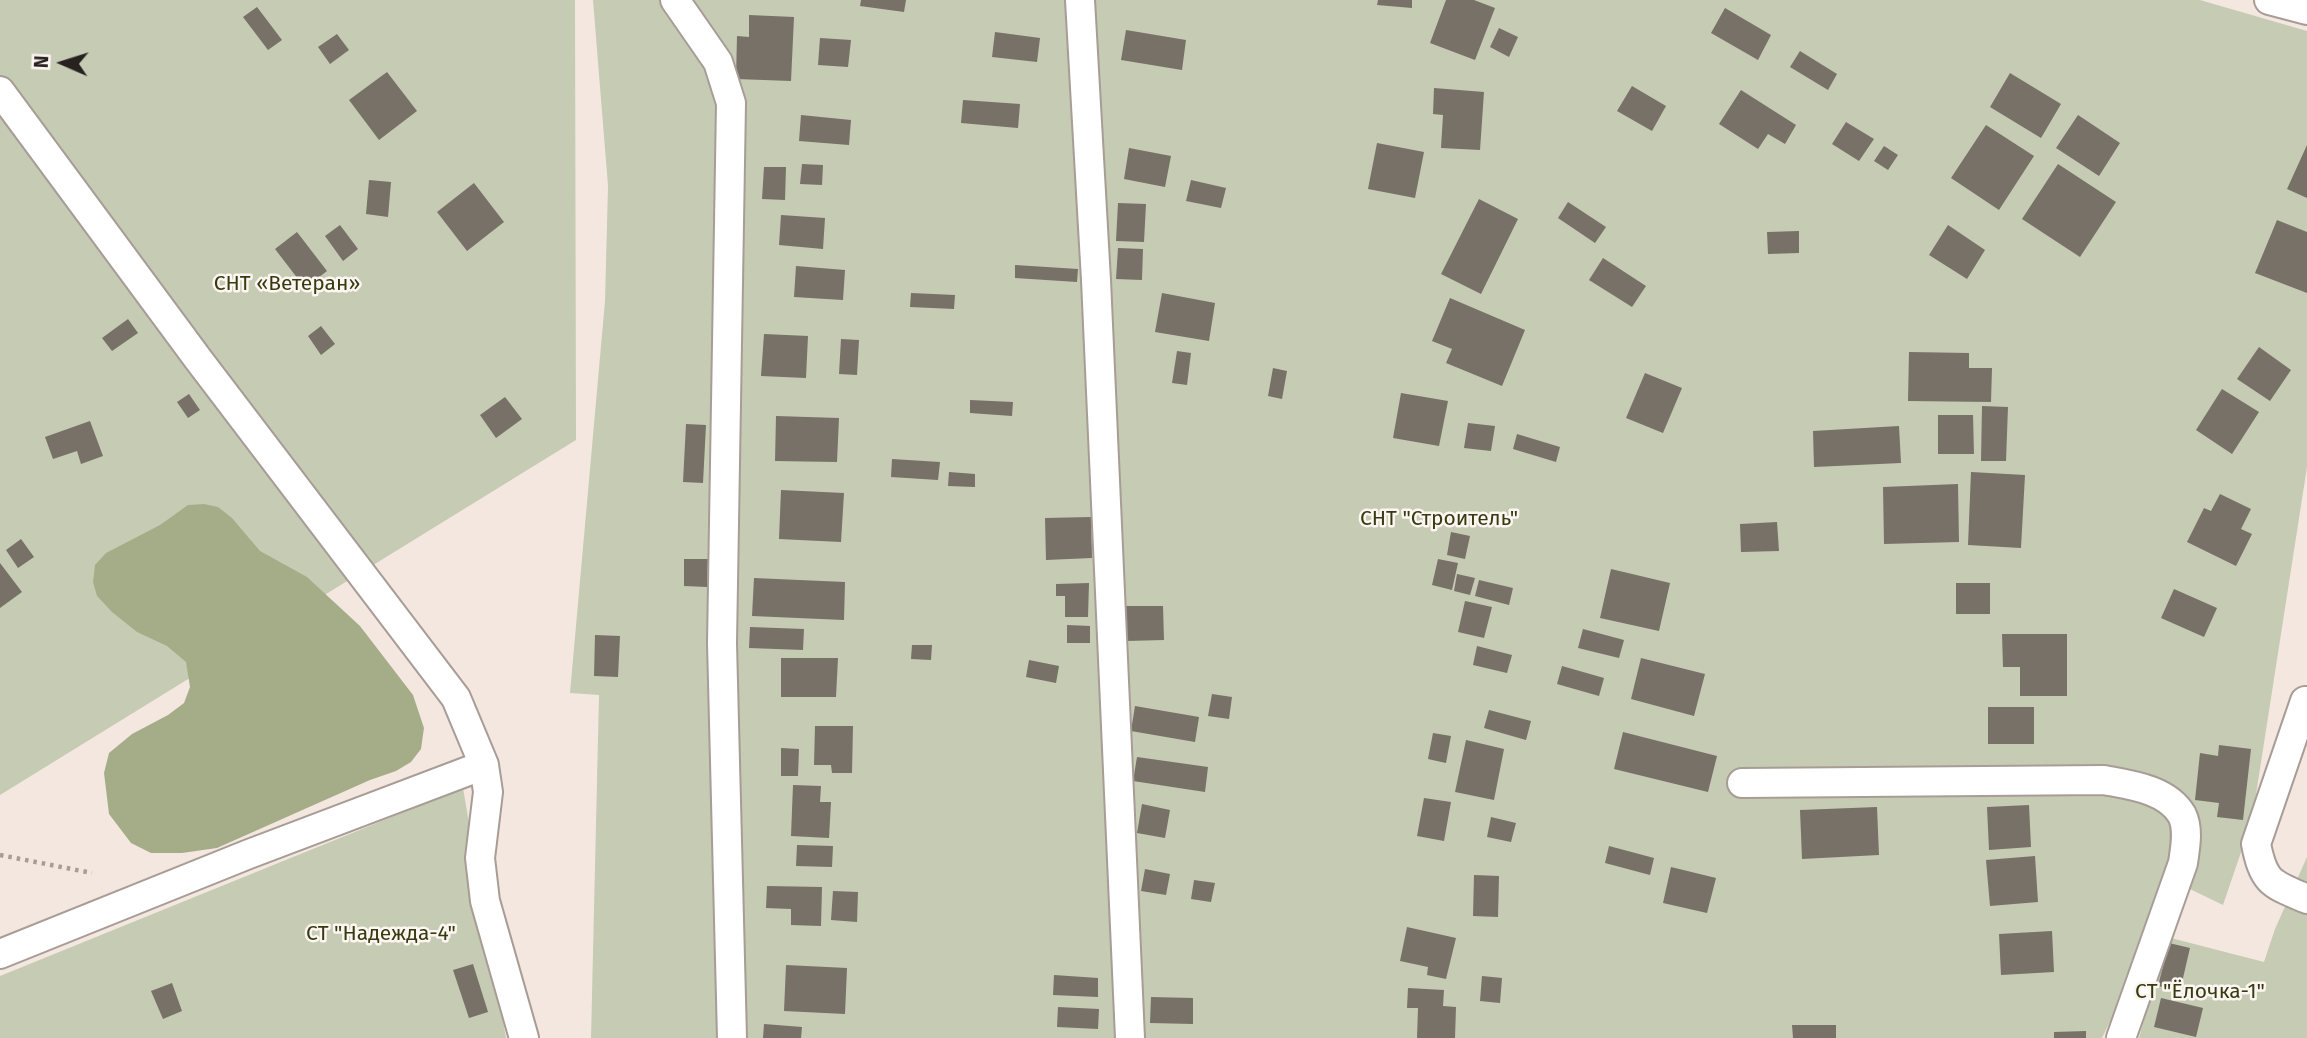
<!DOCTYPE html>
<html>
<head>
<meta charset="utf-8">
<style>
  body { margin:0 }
  #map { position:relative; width:2307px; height:1038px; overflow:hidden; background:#f4e7e0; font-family:"Fira Sans",sans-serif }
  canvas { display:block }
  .north { position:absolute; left:28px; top:28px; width:70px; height:70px; -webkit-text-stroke:5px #fdf5f1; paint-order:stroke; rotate:273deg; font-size:19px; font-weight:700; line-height:28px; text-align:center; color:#272220 }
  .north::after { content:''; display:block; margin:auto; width:24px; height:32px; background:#272220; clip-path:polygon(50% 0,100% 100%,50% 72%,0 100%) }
</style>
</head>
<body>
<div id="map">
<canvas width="2307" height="1038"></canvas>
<div class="north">N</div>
</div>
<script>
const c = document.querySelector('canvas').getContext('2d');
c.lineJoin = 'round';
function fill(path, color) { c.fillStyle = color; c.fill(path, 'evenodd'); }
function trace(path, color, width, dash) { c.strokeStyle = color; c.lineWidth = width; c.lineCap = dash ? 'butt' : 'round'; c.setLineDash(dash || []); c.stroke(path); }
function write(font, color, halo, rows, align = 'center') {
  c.font = font + ' "Fira Sans",sans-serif'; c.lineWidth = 5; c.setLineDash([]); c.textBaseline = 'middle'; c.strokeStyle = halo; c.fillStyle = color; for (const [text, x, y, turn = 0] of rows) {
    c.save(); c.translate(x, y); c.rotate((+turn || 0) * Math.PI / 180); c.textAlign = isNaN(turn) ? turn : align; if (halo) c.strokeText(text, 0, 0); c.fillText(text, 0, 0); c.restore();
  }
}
fill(new Path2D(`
  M 0,0 L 575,0 L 576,440 L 0,795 Z
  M 593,0 L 2200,0 L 2307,31 L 2307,467 L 2252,820 L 2223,905 L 2169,879 L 2120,1001 L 2102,1038 L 591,1038 L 599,695 L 570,693 L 605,301 L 608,186 Z
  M 463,788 L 506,1038 L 0,1038 L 0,976 Z
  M 2307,857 L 2307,1038 L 2139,1038 L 2167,937 L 2264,962 L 2275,929 Z`), '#c6cbb3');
fill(new Path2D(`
  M 204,504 L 218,507 L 232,518 L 260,551 L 307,577 L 360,626 L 413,695 L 424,728 L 421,749 L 411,762 L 396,771 L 370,780 L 217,848 L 182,853 L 151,853 L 131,843 L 109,814 L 104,773 L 109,753 L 132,734 L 168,715 L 184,703 L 190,687 L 186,662 L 167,646 L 137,632 L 112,612 L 97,596 L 93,582 L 95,565 L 106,553 L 160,525 L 188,505 Z`), '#a5ad88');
fill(new Path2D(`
  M 861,0 L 906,0 L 904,12 L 860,6 Z
  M 1378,0 L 1412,0 L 1412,8 L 1377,5 Z
  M 1446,0 L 1474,0 L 1495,8 L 1475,60 L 1430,43 Z
  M 257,7 L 282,40 L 268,50 L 243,17 Z
  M 1725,8 L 1771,35 L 1758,60 L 1711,33 Z
  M 749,15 L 794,17 L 791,81 L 736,79 L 737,36 L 749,37 Z
  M 1499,28 L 1518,37 L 1509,57 L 1490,47 Z
  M 1126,30 L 1186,40 L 1182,70 L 1121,60 Z
  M 995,32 L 1040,38 L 1037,62 L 992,57 Z
  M 337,34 L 349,50 L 330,64 L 318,47 Z
  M 820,38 L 851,40 L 848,67 L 818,65 Z
  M 1800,51 L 1837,74 L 1828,90 L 1790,67 Z
  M 387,72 L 417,111 L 379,140 L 349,100 Z
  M 2010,73 L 2061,104 L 2041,138 L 1990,107 Z
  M 1632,86 L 1666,106 L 1652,131 L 1617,111 Z
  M 1434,88 L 1484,92 L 1480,150 L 1441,148 L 1443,115 L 1433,114 Z
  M 1741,90 L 1796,125 L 1785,144 L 1768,134 L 1758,149 L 1719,124 Z
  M 963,100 L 1020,104 L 1018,128 L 961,123 Z
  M 801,115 L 851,120 L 849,145 L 799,141 Z
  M 2078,115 L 2120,143 L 2099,176 L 2056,148 Z
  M 1846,122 L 1874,139 L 1859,161 L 1832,144 Z
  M 1986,125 L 2034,156 L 1999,210 L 1951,178 Z
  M 1377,143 L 1424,152 L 1415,198 L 1368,189 Z
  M 2307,145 L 2307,198 L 2287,189 Z
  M 1884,146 L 1898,155 L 1888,170 L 1874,161 Z
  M 1129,148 L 1171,156 L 1165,187 L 1124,179 Z
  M 802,164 L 823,165 L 822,185 L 800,184 Z
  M 2058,164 L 2116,202 L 2080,257 L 2022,219 Z
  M 764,167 L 786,167 L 785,200 L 762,199 Z
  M 369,180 L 391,182 L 388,217 L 366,214 Z
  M 1191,180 L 1226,188 L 1221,208 L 1186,201 Z
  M 474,183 L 504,222 L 467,251 L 437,212 Z
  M 1479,199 L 1518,219 L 1481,294 L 1441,274 Z
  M 1568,202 L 1606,227 L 1595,243 L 1558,218 Z
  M 1118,203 L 1146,204 L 1144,242 L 1116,241 Z
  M 781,215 L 825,218 L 823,249 L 779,245 Z
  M 2277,220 L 2307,232 L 2307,293 L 2255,273 Z
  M 340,225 L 358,249 L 343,261 L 325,236 Z
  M 1948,225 L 1985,250 L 1967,279 L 1929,255 Z
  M 1799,231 L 1799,253 L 1768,254 L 1767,232 Z
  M 297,232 L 327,271 L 305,288 L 275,249 Z
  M 1118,248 L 1143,249 L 1142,280 L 1116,279 Z
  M 1603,258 L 1646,286 L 1632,307 L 1589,280 Z
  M 1015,265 L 1078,269 L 1077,282 L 1015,278 Z
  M 796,266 L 845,270 L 843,300 L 794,297 Z
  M 911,293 L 955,295 L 954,309 L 910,307 Z
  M 1162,293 L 1215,303 L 1209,341 L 1155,332 Z
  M 1450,298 L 1525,330 L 1502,386 L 1446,363 L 1452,349 L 1432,341 Z
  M 128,319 L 138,333 L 112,351 L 102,338 Z
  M 321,326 L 335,344 L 321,355 L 308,336 Z
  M 764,334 L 808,336 L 806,378 L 761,376 Z
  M 841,339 L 859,340 L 857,375 L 839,374 Z
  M 2259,347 L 2291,370 L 2270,401 L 2237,379 Z
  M 1177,351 L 1191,353 L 1187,385 L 1172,383 Z
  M 1909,352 L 1969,353 L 1969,368 L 1992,368 L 1991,402 L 1908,401 Z
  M 1273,368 L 1287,371 L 1282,399 L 1268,396 Z
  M 1645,373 L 1682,388 L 1663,433 L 1626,418 Z
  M 2222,389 L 2259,412 L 2232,454 L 2196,430 Z
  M 1401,393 L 1448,401 L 1439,446 L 1393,438 Z
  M 189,394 L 200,410 L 188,418 L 177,402 Z
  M 505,397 L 522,419 L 496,438 L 480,415 Z
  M 970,400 L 1013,402 L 1012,416 L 970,413 Z
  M 1982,406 L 2008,407 L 2006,461 L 1981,461 Z
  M 1938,415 L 1973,415 L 1974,454 L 1938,454 Z
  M 776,416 L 839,418 L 837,462 L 775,461 Z
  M 90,421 L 103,456 L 81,464 L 77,451 L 53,459 L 45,437 Z
  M 1468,423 L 1495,426 L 1491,451 L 1464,448 Z
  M 686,424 L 706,425 L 703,483 L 683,482 Z
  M 1899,426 L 1901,463 L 1814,467 L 1813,431 Z
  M 1517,434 L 1560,447 L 1556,462 L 1513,449 Z
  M 892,459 L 940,462 L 938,480 L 891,477 Z
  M 949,472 L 975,474 L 975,487 L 948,486 Z
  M 1971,472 L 2025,475 L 2021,548 L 1968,545 Z
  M 1958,484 L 1959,542 L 1884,544 L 1883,487 Z
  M 781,490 L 844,493 L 841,542 L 779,539 Z
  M 2220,494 L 2251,509 L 2241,529 L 2252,534 L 2236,566 L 2187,542 L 2204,508 L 2211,511 Z
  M 1091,517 L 1092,558 L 1046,560 L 1045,518 Z
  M 1777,522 L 1779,551 L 1741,552 L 1740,524 Z
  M 1451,532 L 1470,536 L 1465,559 L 1447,555 Z
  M 21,539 L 34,557 L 18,568 L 6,550 Z
  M 684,559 L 708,559 L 707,587 L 684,586 Z
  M 1438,559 L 1458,563 L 1452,590 L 1432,585 Z
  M 0,563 L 22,592 L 0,608 Z
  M 1611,569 L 1670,583 L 1659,631 L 1600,618 Z
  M 1457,574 L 1475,578 L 1470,595 L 1454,591 Z
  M 754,578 L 845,582 L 844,620 L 752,616 Z
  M 1479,580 L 1513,588 L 1509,605 L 1475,596 Z
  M 1089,583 L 1088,617 L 1065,617 L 1065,596 L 1056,596 L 1056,584 Z
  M 1956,583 L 1990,583 L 1990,614 L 1956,614 Z
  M 2174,589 L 2217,608 L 2204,637 L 2161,618 Z
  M 1465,601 L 1492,607 L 1484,638 L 1458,632 Z
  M 1125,606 L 1163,606 L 1164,640 L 1126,641 Z
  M 1067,625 L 1090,626 L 1090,643 L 1067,643 Z
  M 750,627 L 804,629 L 803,650 L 749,648 Z
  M 1583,629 L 1624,640 L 1619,658 L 1578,648 Z
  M 2002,634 L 2067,634 L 2067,696 L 2020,696 L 2020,667 L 2003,667 Z
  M 595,635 L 620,636 L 618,677 L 594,676 Z
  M 912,645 L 932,645 L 931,660 L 911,659 Z
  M 1477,646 L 1512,655 L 1507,673 L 1473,665 Z
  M 781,658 L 838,658 L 836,697 L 781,697 Z
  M 1641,658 L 1705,674 L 1694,716 L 1631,699 Z
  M 1029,660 L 1059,666 L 1056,683 L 1026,677 Z
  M 1562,666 L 1604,678 L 1599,696 L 1557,684 Z
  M 1212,694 L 1232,697 L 1229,719 L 1208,716 Z
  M 1135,706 L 1199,717 L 1195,742 L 1131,731 Z
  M 1988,707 L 2034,707 L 2034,744 L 1988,744 Z
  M 1489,710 L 1531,721 L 1526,740 L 1484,728 Z
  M 815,726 L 853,726 L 852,773 L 832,773 L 831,765 L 814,765 Z
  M 1623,732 L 1717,756 L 1708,792 L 1614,769 Z
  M 1433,733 L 1451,736 L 1446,763 L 1428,759 Z
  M 1466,740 L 1504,749 L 1494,800 L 1455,792 Z
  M 2219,745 L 2251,749 L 2243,820 L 2217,817 L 2219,803 L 2195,800 L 2200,753 L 2218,756 Z
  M 781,748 L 799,749 L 798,776 L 781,776 Z
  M 1137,757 L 1208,767 L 1205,792 L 1133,781 Z
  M 793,785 L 821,786 L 820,802 L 831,802 L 829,838 L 791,836 Z
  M 1424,798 L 1451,802 L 1444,841 L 1417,836 Z
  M 1142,804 L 1170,810 L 1165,838 L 1137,833 Z
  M 2029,805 L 2031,847 L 1989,850 L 1987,807 Z
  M 1877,807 L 1879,855 L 1802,859 L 1800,810 Z
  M 1491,817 L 1516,823 L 1511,842 L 1487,837 Z
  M 797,845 L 833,846 L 832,867 L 796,866 Z
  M 1609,846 L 1654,858 L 1650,875 L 1605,863 Z
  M 2035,856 L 2038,902 L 1990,906 L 1986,860 Z
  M 1671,867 L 1716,878 L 1707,913 L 1663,903 Z
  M 1145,869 L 1170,874 L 1166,895 L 1141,891 Z
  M 1474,875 L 1499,876 L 1498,917 L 1473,916 Z
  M 1194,880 L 1215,883 L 1211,902 L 1191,899 Z
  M 767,886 L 822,887 L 821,926 L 791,925 L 791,909 L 766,908 Z
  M 833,891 L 858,892 L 857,922 L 831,920 Z
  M 1407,927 L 1456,938 L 1446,979 L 1427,975 L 1428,967 L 1400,961 Z
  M 2052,931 L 2054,972 L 2001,975 L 1999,934 Z
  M 2169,943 L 2190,948 L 2180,991 L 2158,986 Z
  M 473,964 L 488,1012 L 469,1018 L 453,970 Z
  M 786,965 L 847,968 L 845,1014 L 784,1011 Z
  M 1054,975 L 1098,978 L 1098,997 L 1053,995 Z
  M 1482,976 L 1502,978 L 1500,1003 L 1480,1001 Z
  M 172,983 L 182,1011 L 163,1019 L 151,991 Z
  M 1408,988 L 1444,990 L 1443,1006 L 1456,1007 L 1455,1038 L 1417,1038 L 1418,1008 L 1407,1008 Z
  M 1151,997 L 1193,998 L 1193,1024 L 1150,1023 Z
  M 2161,998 L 2203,1008 L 2196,1037 L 2154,1027 Z
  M 1058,1007 L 1099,1009 L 1098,1029 L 1057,1027 Z
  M 764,1024 L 802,1027 L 801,1038 L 763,1038 Z
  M 1792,1025 L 1836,1025 L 1836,1038 L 1793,1038 Z
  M 2086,1031 L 2086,1038 L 2054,1038 L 2054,1032 Z`), '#777167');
const lane = new Path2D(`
  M 675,0 L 718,62 L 731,103 L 722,643 L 732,1038
  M 1080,0 L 1096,280 L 1130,1038
  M 2269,0 L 2307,10
  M 0,91 L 198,359 L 456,698 L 484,765 L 488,792 L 480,858 L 485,901 L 524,1038
  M 2305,701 L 2256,844 C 2264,884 2272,884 2307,899
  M 1742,783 L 2104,780 C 2130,785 2167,789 2182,815 C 2189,829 2185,849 2183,863 L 2121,1038
  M 0,954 L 249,854 L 484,765`);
trace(lane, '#a89c96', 32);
trace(new Path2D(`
  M 0,855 L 92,873`), '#a79d97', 4.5, [3.5, 5]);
trace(lane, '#fff', 28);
write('21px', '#343b0f', '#fdf5f1', [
  ["СНТ «Ветеран»",287,284],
  ["СНТ \"Строитель\"",1439,519],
  ["СТ \"Надежда-4\"",381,934],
  ["СТ \"Ёлочка-1\"",2200,992]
]);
</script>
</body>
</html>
